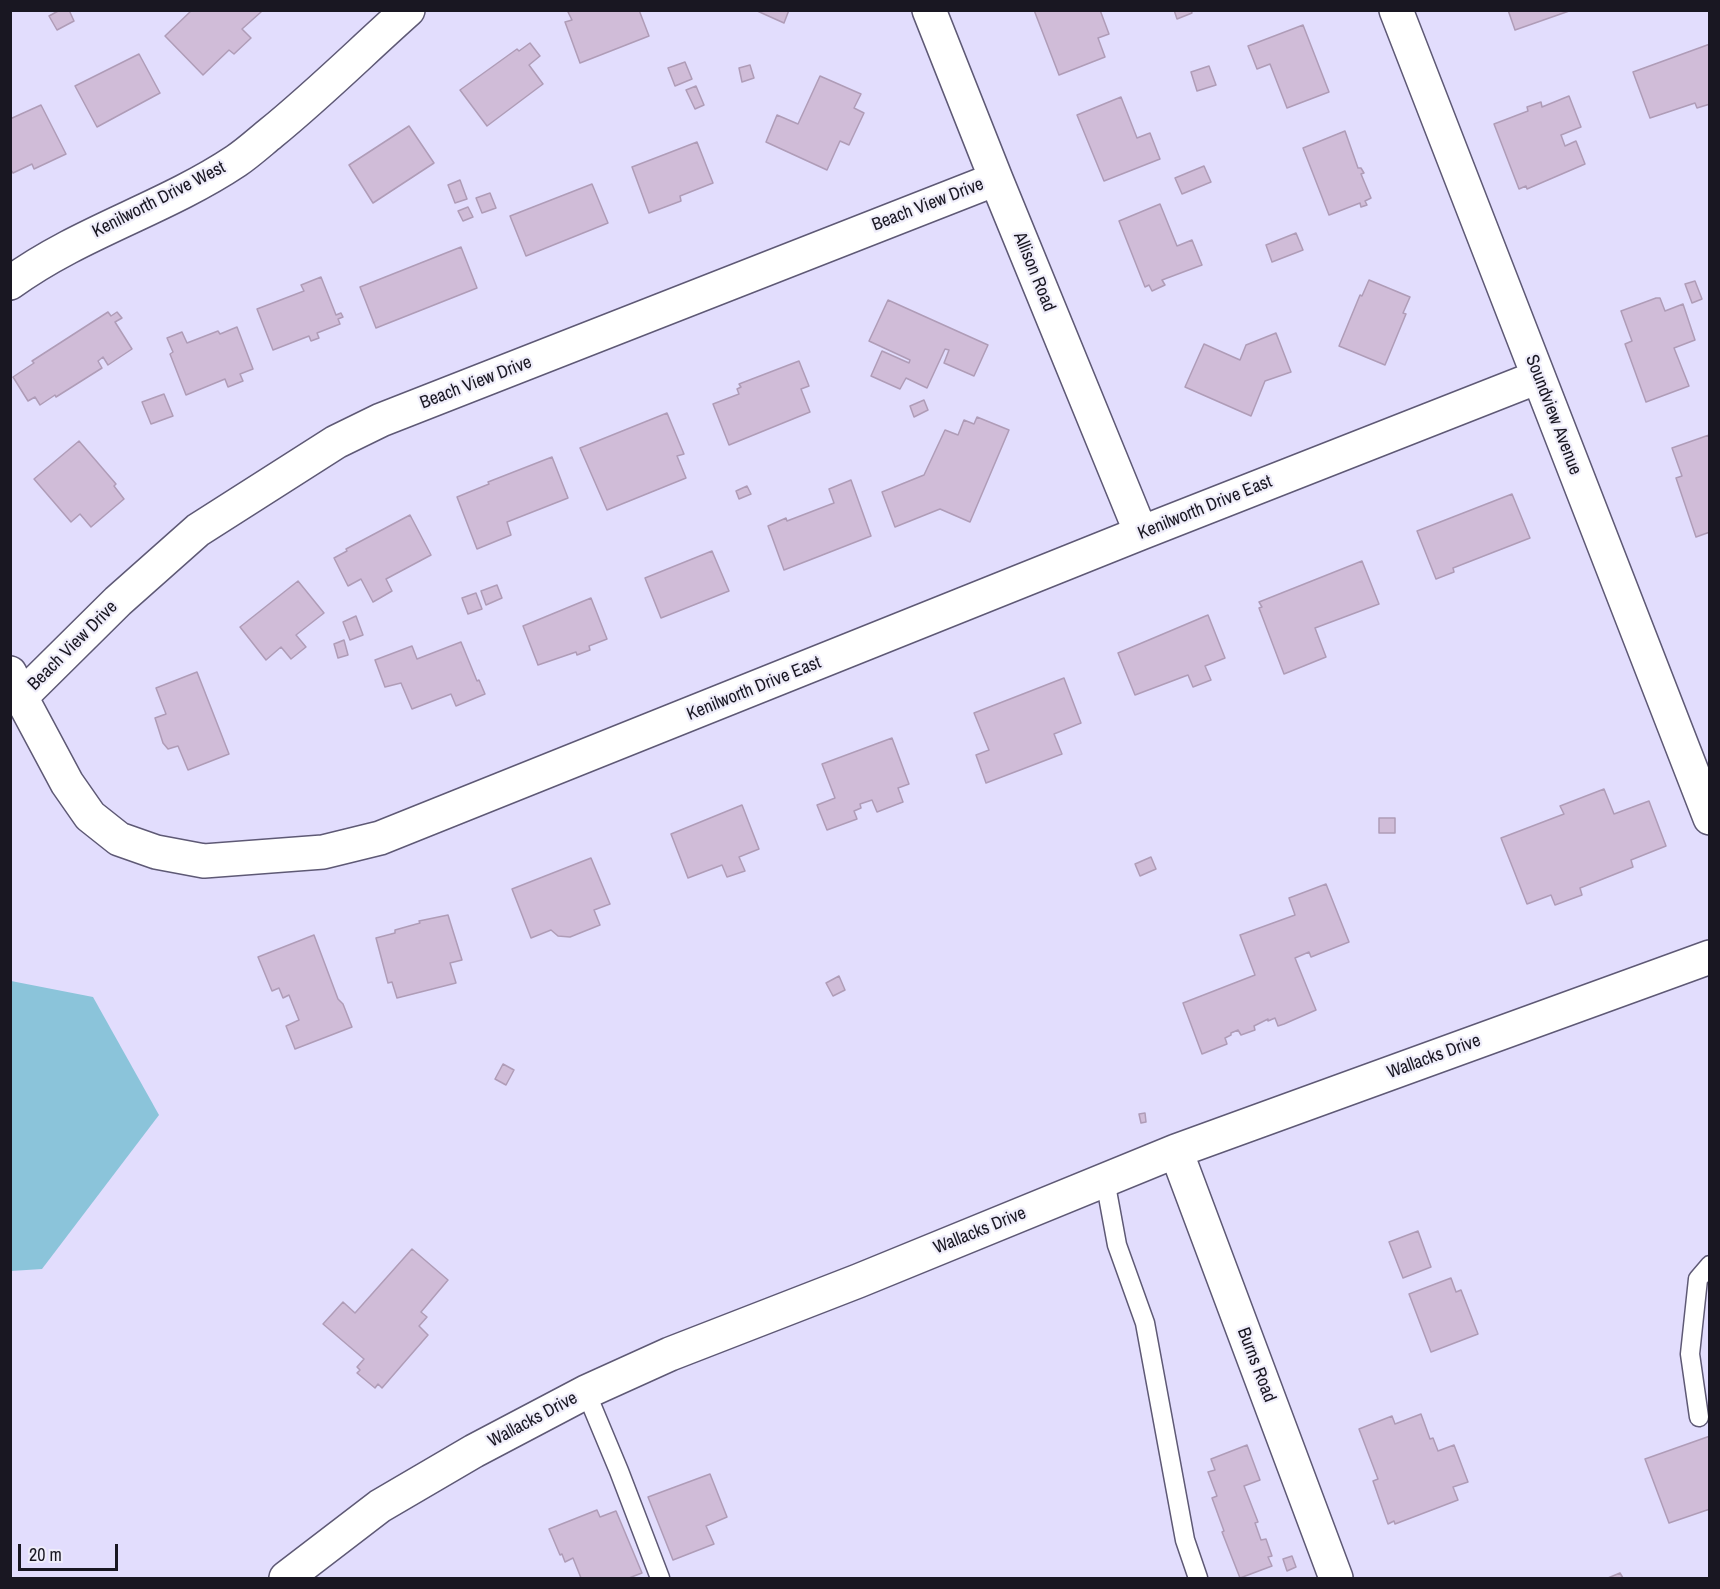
<!DOCTYPE html>
<html>
<head>
<meta charset="utf-8">
<style>
  body { margin:0 }
  #map { position:relative; width:1720px; height:1589px; overflow:hidden; background:#e2ddfd; font-family:"Archivo Narrow",sans-serif }
  canvas { display:block }
  .frame { position:absolute; inset:0; border:12px solid #191722; pointer-events:none }
  .scale { position:absolute; left:18px; top:1544px; width:100px; height:27px; box-sizing:border-box; border:3px solid #191722; border-top:0; padding-left:8px; font-size:18px; line-height:21px; white-space:nowrap; color:#191722; -webkit-text-stroke:4px #efedfa; paint-order:stroke }
</style>
</head>
<body>
<div id="map">
<canvas width="1720" height="1589"></canvas>
<div class="frame"></div>
<div class="scale">20 m</div>
</div>
<script>
const c = document.querySelector('canvas').getContext('2d');
c.lineJoin = 'round';
function fill(path, color) { c.fillStyle = color; c.fill(path, 'evenodd'); }
function trace(path, color, width, dash) { c.strokeStyle = color; c.lineWidth = width; c.lineCap = dash ? 'butt' : 'round'; c.setLineDash(dash || []); c.stroke(path); }
function write(font, color, halo, rows, align = 'center') {
  c.font = font + ' "Archivo Narrow",sans-serif'; c.lineWidth = 4.5; c.setLineDash([]); c.textBaseline = 'middle'; c.strokeStyle = halo; c.fillStyle = color; for (const [text, x, y, turn = 0] of rows) {
    c.save(); c.translate(x, y); c.rotate((+turn || 0) * Math.PI / 180); c.textAlign = isNaN(turn) ? turn : align; if (halo) c.strokeText(text, 0, 0); c.fillText(text, 0, 0); c.restore();
  }
}
fill(new Path2D(`
  M 11,981 L 93,997 L 159,1115 L 42,1269 L 11,1271 Z`), '#8bc4da');
const building = new Path2D(`
  M 60,10 L 69,10 L 74,21 L 57,30 L 49,16 Z
  M 192,10 L 259,10 L 261,12 L 242,29 L 251,38 L 234,54 L 229,50 L 203,75 L 165,36 Z
  M 572,10 L 639,10 L 649,36 L 580,63 L 565,22 L 572,20 L 568,12 Z
  M 755,10 L 789,10 L 784,23 Z
  M 1034,10 L 1100,10 L 1109,34 L 1098,38 L 1105,57 L 1059,75 Z
  M 1174,10 L 1191,10 L 1192,13 L 1177,19 Z
  M 1508,10 L 1572,10 L 1515,30 Z
  M 1303,25 L 1329,92 L 1287,108 L 1270,64 L 1257,69 L 1248,46 Z
  M 530,43 L 540,56 L 529,65 L 543,84 L 487,126 L 460,90 L 517,49 L 519,51 Z
  M 1710,44 L 1710,104 L 1697,108 L 1695,103 L 1650,118 L 1633,72 Z
  M 139,54 L 160,93 L 97,127 L 75,86 Z
  M 685,62 L 692,79 L 675,86 L 668,68 Z
  M 750,65 L 754,78 L 742,82 L 739,68 Z
  M 1209,66 L 1216,85 L 1197,91 L 1191,72 Z
  M 820,76 L 861,94 L 854,108 L 864,113 L 849,145 L 840,141 L 827,170 L 766,142 L 777,115 L 798,124 Z
  M 696,86 L 704,105 L 695,109 L 686,90 Z
  M 1569,96 L 1581,127 L 1561,135 L 1565,146 L 1576,141 L 1585,164 L 1527,189 L 1526,186 L 1519,189 L 1494,124 L 1528,111 L 1527,107 L 1541,102 L 1542,107 Z
  M 1121,97 L 1137,138 L 1150,133 L 1160,159 L 1104,181 L 1077,115 Z
  M 41,105 L 66,154 L 34,169 L 32,164 L 13,173 L 10,169 L 10,119 Z
  M 409,126 L 434,163 L 373,203 L 349,165 Z
  M 1345,131 L 1358,168 L 1361,168 L 1364,173 L 1361,174 L 1371,198 L 1365,201 L 1367,205 L 1361,207 L 1360,203 L 1329,215 L 1303,148 Z
  M 697,142 L 713,183 L 680,196 L 681,201 L 649,213 L 632,167 Z
  M 1204,166 L 1211,182 L 1182,194 L 1175,178 Z
  M 460,180 L 467,199 L 455,203 L 448,185 Z
  M 592,184 L 608,223 L 526,256 L 510,216 Z
  M 490,193 L 496,208 L 482,213 L 476,198 Z
  M 1160,204 L 1177,246 L 1192,240 L 1202,265 L 1162,280 L 1165,285 L 1152,291 L 1149,285 L 1145,287 L 1119,221 Z
  M 468,207 L 473,217 L 463,221 L 458,211 Z
  M 1296,233 L 1303,250 L 1272,262 L 1266,245 Z
  M 461,247 L 477,288 L 376,328 L 360,287 Z
  M 321,277 L 336,315 L 341,313 L 343,317 L 338,319 L 340,324 L 317,333 L 319,338 L 311,341 L 309,336 L 273,350 L 257,309 L 304,291 L 301,285 Z
  M 1369,280 L 1410,297 L 1403,313 L 1406,314 L 1385,365 L 1339,346 L 1360,295 L 1362,296 Z
  M 1695,281 L 1702,299 L 1692,303 L 1685,284 Z
  M 1656,298 L 1660,298 L 1665,311 L 1683,304 L 1695,340 L 1674,348 L 1689,386 L 1646,402 L 1625,344 L 1632,341 L 1621,311 Z
  M 888,300 L 988,345 L 974,376 L 944,363 L 949,350 L 945,349 L 927,388 L 906,378 L 900,389 L 871,376 L 882,351 L 909,363 L 910,360 L 869,341 Z
  M 108,312 L 111,316 L 117,312 L 122,318 L 115,322 L 132,349 L 108,365 L 103,357 L 98,361 L 102,368 L 56,397 L 55,395 L 40,405 L 35,397 L 28,401 L 13,377 L 34,363 L 32,361 Z
  M 237,327 L 253,369 L 240,374 L 243,381 L 228,387 L 225,379 L 186,395 L 170,354 L 173,352 L 167,338 L 182,332 L 187,343 L 218,331 L 220,334 Z
  M 1276,333 L 1291,372 L 1265,381 L 1251,416 L 1185,387 L 1204,344 L 1240,360 L 1246,345 Z
  M 799,361 L 809,386 L 801,389 L 810,412 L 729,445 L 713,404 L 739,394 L 737,389 L 741,387 L 739,384 Z
  M 164,394 L 173,416 L 151,424 L 142,402 Z
  M 924,400 L 928,410 L 914,417 L 910,406 Z
  M 667,413 L 684,454 L 677,456 L 686,478 L 607,510 L 580,448 Z
  M 977,417 L 1009,430 L 970,522 L 940,509 L 895,527 L 882,492 L 924,475 L 945,430 L 958,435 L 964,420 L 974,424 Z
  M 1709,435 L 1710,532 L 1696,537 L 1676,478 L 1682,476 L 1672,448 Z
  M 79,441 L 116,484 L 114,486 L 124,499 L 91,527 L 80,514 L 71,522 L 34,479 Z
  M 552,457 L 568,498 L 507,522 L 511,535 L 477,549 L 457,497 L 489,484 L 488,482 Z
  M 851,480 L 871,536 L 784,570 L 768,526 L 786,518 L 787,521 L 834,503 L 829,489 Z
  M 747,486 L 751,494 L 739,499 L 736,491 Z
  M 1512,494 L 1530,538 L 1453,568 L 1454,572 L 1436,579 L 1417,531 Z
  M 410,515 L 431,555 L 386,579 L 392,591 L 373,602 L 361,579 L 348,586 L 334,558 L 347,551 L 346,549 Z
  M 712,551 L 729,591 L 661,618 L 645,578 Z
  M 1362,561 L 1379,604 L 1315,628 L 1326,657 L 1284,674 L 1259,608 L 1262,607 L 1259,602 Z
  M 298,581 L 324,613 L 296,635 L 306,647 L 291,659 L 281,647 L 266,660 L 240,627 Z
  M 497,585 L 502,598 L 486,605 L 481,591 Z
  M 476,593 L 482,609 L 468,614 L 462,598 Z
  M 591,598 L 607,639 L 589,646 L 590,650 L 577,655 L 576,652 L 538,665 L 523,626 Z
  M 1208,615 L 1225,658 L 1205,666 L 1211,680 L 1193,687 L 1188,675 L 1135,695 L 1118,653 Z
  M 356,616 L 363,635 L 350,640 L 343,622 Z
  M 344,640 L 348,655 L 338,658 L 334,644 Z
  M 461,642 L 477,681 L 479,680 L 485,694 L 456,706 L 451,694 L 412,709 L 401,683 L 385,687 L 375,660 L 412,646 L 417,659 Z
  M 197,672 L 229,754 L 188,770 L 178,746 L 168,749 L 163,743 L 155,718 L 166,714 L 156,688 Z
  M 1064,678 L 1081,723 L 1054,734 L 1062,754 L 986,783 L 976,755 L 989,750 L 974,713 Z
  M 892,738 L 909,784 L 898,788 L 903,802 L 877,812 L 872,800 L 860,804 L 861,808 L 854,811 L 857,819 L 827,830 L 817,805 L 835,798 L 822,764 Z
  M 1604,789 L 1614,814 L 1649,801 L 1666,846 L 1631,860 L 1633,867 L 1580,888 L 1582,895 L 1555,905 L 1551,895 L 1527,904 L 1501,838 L 1564,814 L 1560,806 Z
  M 742,805 L 759,849 L 739,857 L 745,871 L 727,877 L 722,865 L 688,878 L 671,834 Z
  M 1379,818 L 1395,818 L 1395,833 L 1379,833 Z
  M 1151,857 L 1156,869 L 1140,876 L 1135,864 Z
  M 591,858 L 610,904 L 594,910 L 600,925 L 570,937 L 558,936 L 551,930 L 531,938 L 512,889 Z
  M 1326,884 L 1349,942 L 1311,957 L 1309,952 L 1295,958 L 1316,1010 L 1284,1024 L 1278,1026 L 1275,1018 L 1268,1021 L 1268,1019 L 1254,1026 L 1255,1030 L 1241,1035 L 1238,1030 L 1231,1033 L 1231,1035 L 1225,1038 L 1227,1044 L 1202,1054 L 1183,1003 L 1255,975 L 1240,935 L 1295,915 L 1289,898 Z
  M 448,915 L 462,960 L 450,963 L 456,983 L 397,998 L 392,982 L 388,983 L 376,938 L 395,933 L 395,930 L 420,923 L 419,921 Z
  M 314,935 L 338,999 L 343,1004 L 352,1027 L 295,1049 L 286,1026 L 299,1020 L 289,995 L 283,998 L 279,988 L 272,991 L 258,957 Z
  M 839,976 L 845,990 L 833,996 L 826,983 Z
  M 503,1064 L 514,1070 L 506,1085 L 495,1079 Z
  M 1145,1113 L 1146,1122 L 1141,1123 L 1139,1114 Z
  M 1418,1231 L 1431,1267 L 1403,1278 L 1389,1242 Z
  M 412,1249 L 448,1280 L 421,1312 L 427,1317 L 419,1326 L 428,1335 L 382,1388 L 378,1384 L 375,1388 L 357,1373 L 360,1370 L 357,1367 L 364,1359 L 323,1324 L 343,1302 L 355,1313 Z
  M 1451,1278 L 1456,1292 L 1461,1290 L 1478,1334 L 1431,1352 L 1409,1294 Z
  M 1421,1414 L 1430,1439 L 1433,1438 L 1438,1451 L 1454,1445 L 1468,1482 L 1453,1487 L 1458,1500 L 1395,1524 L 1394,1521 L 1388,1524 L 1373,1481 L 1378,1479 L 1359,1429 L 1392,1416 L 1395,1424 Z
  M 1710,1436 L 1710,1509 L 1669,1523 L 1645,1459 Z
  M 1247,1445 L 1260,1480 L 1244,1486 L 1258,1522 L 1255,1523 L 1261,1540 L 1266,1539 L 1272,1556 L 1268,1557 L 1272,1566 L 1240,1578 L 1222,1532 L 1224,1531 L 1212,1498 L 1217,1496 L 1208,1472 L 1215,1470 L 1211,1459 Z
  M 710,1474 L 727,1517 L 706,1526 L 714,1544 L 673,1560 L 648,1497 Z
  M 597,1510 L 600,1517 L 616,1511 L 642,1573 L 629,1578 L 581,1578 L 573,1558 L 565,1562 L 562,1554 L 560,1555 L 549,1529 Z
  M 1292,1556 L 1296,1567 L 1287,1571 L 1283,1559 Z
  M 1620,1573 L 1623,1578 L 1608,1578 Z`);
fill(building, '#d0bcd8');
trace(building, '#af9cb7', 1.5);
const lane = new Path2D(`
  M 1105,1180 L 1117,1245 L 1145,1323 L 1185,1540 L 1198,1578
  M 586,1392 L 619,1471 L 660,1578
  M 1699,1417 L 1690,1354 L 1698,1279 L 1710,1265`);
const street = new Path2D(`
  M 929,10 L 996,179 L 1141,533
  M 1396,10 L 1710,818
  M 10,283 C 80,232 164,209 236,161 C 248,153 260,142 271,133 C 319,94 362,51 408,10
  M 10,673 L 21,697 L 67,783 L 90,816 L 119,839 L 156,852 L 204,861 L 323,852 L 380,838 L 1141,533 L 1538,377
  M 21,697 L 118,601 L 198,530 L 336,442 L 381,420 L 996,179
  M 1176,1151 L 1336,1578
  M 286,1578 L 380,1506 L 474,1451 L 586,1392 L 670,1354 L 858,1281 L 1176,1151 L 1710,957`);
trace(lane, '#5e5975', 21);
trace(street, '#5e5975', 36);
trace(lane, '#fff', 18);
trace(street, '#fff', 33);
write('18px', '#191722', '#efedfa', [
  ["Kenilworth Drive West",159,200,-27],
  ["Beach View Drive",928,205,-21],
  ["Allison Road",1034,272,68],
  ["Beach View Drive",476,383,-21],
  ["Soundview Avenue",1553,415,69],
  ["Kenilworth Drive East",1205,508,-22],
  ["Beach View Drive",73,646,-45],
  ["Kenilworth Drive East",754,689,-22],
  ["Wallacks Drive",1434,1057,-20],
  ["Wallacks Drive",980,1231,-22],
  ["Burns Road",1256,1365,69],
  ["Wallacks Drive",533,1420,-28]
]);
</script>
</body>
</html>
